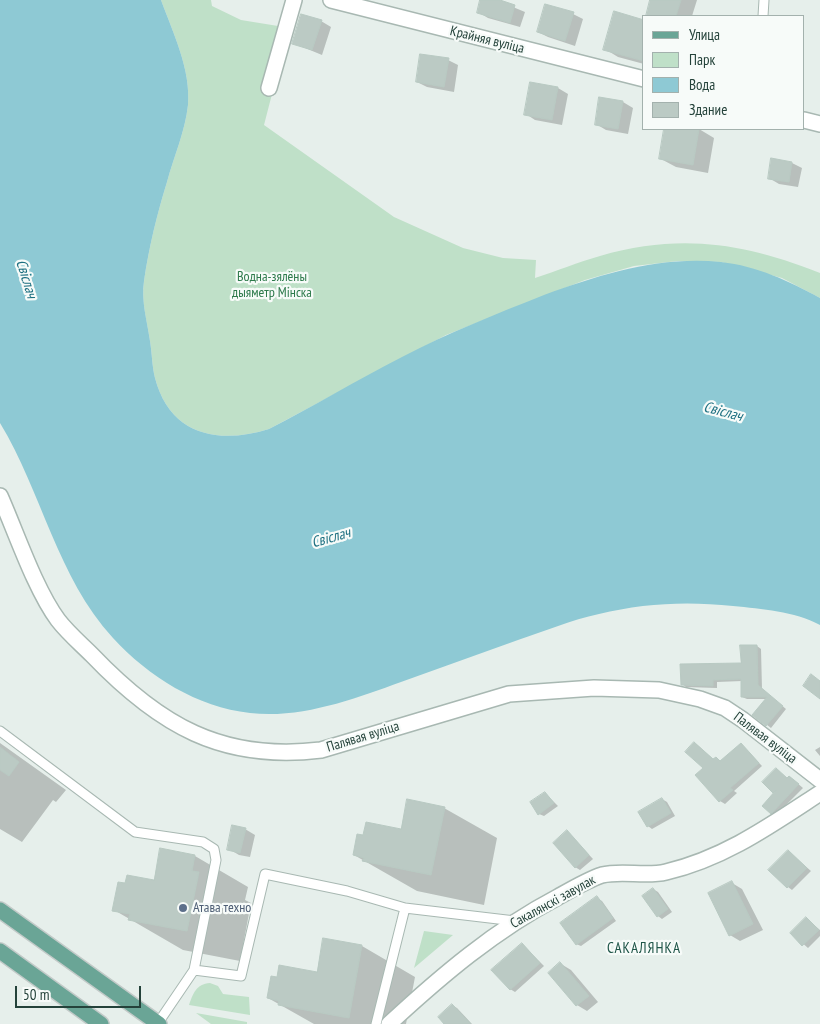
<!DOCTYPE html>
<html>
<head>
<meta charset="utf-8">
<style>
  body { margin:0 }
  #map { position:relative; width:820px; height:1024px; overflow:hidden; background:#e6efeb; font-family:"PT Sans Narrow",sans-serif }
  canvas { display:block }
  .legend { position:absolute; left:642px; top:15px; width:162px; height:115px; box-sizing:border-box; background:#f7fbf9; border:1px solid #a3b1ad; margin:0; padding:6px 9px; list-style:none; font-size:15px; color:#24423a }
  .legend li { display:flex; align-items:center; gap:10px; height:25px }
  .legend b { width:25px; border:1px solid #a3b1ad }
  .scale { position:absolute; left:15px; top:986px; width:126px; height:22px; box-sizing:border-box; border:2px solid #24423a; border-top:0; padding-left:6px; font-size:15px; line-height:18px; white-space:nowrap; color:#24423a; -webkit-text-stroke:4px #f7fbf9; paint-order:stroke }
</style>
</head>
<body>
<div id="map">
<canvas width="820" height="1024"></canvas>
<ul class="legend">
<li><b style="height:6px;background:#6aa596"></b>Улица</li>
<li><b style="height:14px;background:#bfe0c8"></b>Парк</li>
<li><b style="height:14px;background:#8ec9d4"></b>Вода</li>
<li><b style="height:14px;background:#bbcac4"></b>Здание</li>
</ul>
<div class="scale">50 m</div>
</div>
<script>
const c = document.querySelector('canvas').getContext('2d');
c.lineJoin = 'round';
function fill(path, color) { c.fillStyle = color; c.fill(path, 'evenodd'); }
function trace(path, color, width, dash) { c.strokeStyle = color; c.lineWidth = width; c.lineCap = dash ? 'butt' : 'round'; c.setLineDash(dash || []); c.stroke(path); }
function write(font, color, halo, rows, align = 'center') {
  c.font = font + ' "PT Sans Narrow",sans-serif'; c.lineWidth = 4.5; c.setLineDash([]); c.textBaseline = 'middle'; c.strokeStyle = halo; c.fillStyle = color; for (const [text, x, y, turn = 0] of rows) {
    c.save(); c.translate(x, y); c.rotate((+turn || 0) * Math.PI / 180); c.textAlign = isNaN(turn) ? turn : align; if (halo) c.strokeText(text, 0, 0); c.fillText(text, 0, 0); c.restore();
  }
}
fill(new Path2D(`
  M 161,0 L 211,0 L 212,6 L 241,20 L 278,26 L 265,87 L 272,94 L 264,125 L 394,217 L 463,248 L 503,258 L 536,260 L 535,278 C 557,271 578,262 600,256 C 681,233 743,243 820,273 L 820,298 L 782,278 L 721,262 L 678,261 L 634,266 L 585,280 L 446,335 L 269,429 C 218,445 170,435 155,378 C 152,366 152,353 150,341 C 147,320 141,302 144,281 C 149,247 157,214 167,182 C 174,156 185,132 188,105 C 191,69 173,33 161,0 Z
  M 424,931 L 453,935 L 414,968 Z
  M 210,983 L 218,986 L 223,994 L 249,997 L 250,1015 L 189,1005 C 193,994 196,984 210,983 Z
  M 196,1013 L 247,1022 L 247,1024 L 211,1024 Z`), '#bfe0c8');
fill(new Path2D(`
  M 0,0 L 161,0 C 173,33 191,69 188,105 C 185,132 174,156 167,182 C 157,214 149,247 144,281 C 141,301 147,320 150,341 C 152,353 152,366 155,378 C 170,435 218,445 269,429 C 314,406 357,380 402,357 C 448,333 496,314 544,295 C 602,274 659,256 721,262 C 757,266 789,281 820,298 L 820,625 C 794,611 762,609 733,606 C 688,601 643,603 599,614 C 571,620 545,631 518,640 C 479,654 440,668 401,682 C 354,699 301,719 250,713 C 197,707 149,677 113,638 C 57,577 42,492 0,423 Z`), '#8ec9d4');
fill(new Path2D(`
  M 482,0 L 496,0 L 525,12 L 520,27 L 488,18 L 478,12 Z
  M 652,0 L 697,0 L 692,16 L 647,16 Z
  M 573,14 L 583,19 L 575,46 L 548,37 L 538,32 Z
  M 321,21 L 331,27 L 322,55 L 293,43 Z
  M 644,21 L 644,64 L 618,57 L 605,49 Z
  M 448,60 L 458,65 L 454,92 L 427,87 L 417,82 Z
  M 558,88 L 568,94 L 562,125 L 535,120 L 526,114 Z
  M 600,99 L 623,102 L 633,108 L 628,134 L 606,130 L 596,124 Z
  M 666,129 L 699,129 L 714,138 L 708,173 L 676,167 L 661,159 Z
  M 792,163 L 802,168 L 798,187 L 779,184 L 769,178 Z
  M 757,646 L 761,649 L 762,689 L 786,709 L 771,728 L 754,715 L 767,699 L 747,699 L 742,697 L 742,681 L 717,682 L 717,688 L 686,687 L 682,684 L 742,664 Z
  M 0,743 L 66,790 L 56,802 L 53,800 L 22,842 L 0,829 Z
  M 695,743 L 714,760 L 716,758 L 721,761 L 741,744 L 762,766 L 734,791 L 737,793 L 725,804 L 720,801 Z
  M 820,747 L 820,756 L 815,750 Z
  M 790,777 L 803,788 L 776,815 L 772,813 L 776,793 L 774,792 Z
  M 545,793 L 558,806 L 544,816 L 539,814 Z
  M 662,799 L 667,802 L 675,816 L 652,829 L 648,826 Z
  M 444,808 L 497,838 L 484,905 L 417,891 L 354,855 L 364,837 L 402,831 Z
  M 245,829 L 255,835 L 250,857 L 239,855 L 229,849 Z
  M 567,831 L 593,859 L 580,870 L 575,867 Z
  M 789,852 L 811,871 L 792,890 L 788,887 Z
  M 195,856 L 248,887 L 245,900 L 251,903 L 240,961 L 183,950 L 114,910 Z
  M 732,883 L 742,889 L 763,930 L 740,941 L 730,935 Z
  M 653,889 L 658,892 L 672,912 L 662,919 L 658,916 Z
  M 597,898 L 602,901 L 616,921 L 581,946 L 576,944 Z
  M 807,919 L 820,930 L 820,936 L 808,948 L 791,933 Z
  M 522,944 L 544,966 L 515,992 L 510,989 Z
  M 362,946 L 415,977 L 406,1024 L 314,1024 L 268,998 L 278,979 L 318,973 Z
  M 561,964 L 571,970 L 598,1002 L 587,1011 L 577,1005 L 550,973 Z
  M 453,1006 L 457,1008 L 472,1024 L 446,1024 Z`), '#0003');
const building = new Path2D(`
  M 480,0 L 500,0 L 515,5 L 510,23 L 477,13 Z
  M 650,0 L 681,0 L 676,16 L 646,16 Z
  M 545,4 L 574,12 L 565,41 L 537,32 Z
  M 614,11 L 644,20 L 644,61 L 603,50 Z
  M 301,14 L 322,20 L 312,50 L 292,44 Z
  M 420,54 L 449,58 L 444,87 L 416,82 Z
  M 530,82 L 558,87 L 552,120 L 524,115 Z
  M 599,97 L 623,101 L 618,129 L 595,125 Z
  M 664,129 L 699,129 L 693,165 L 659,159 Z
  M 771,158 L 792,162 L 789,182 L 768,179 Z
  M 740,645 L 757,645 L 758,685 L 783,706 L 766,726 L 752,715 L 767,697 L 741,697 L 741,679 L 713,680 L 713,686 L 681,685 L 680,664 L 741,663 Z
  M 811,674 L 820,681 L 820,699 L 803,686 Z
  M 694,742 L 713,759 L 716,757 L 720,761 L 741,743 L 759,763 L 730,788 L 733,790 L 719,802 L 695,775 L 703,768 L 685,752 Z
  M 0,747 L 19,762 L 9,776 L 0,770 Z
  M 776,768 L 787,778 L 789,776 L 799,784 L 771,814 L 762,806 L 776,790 L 773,793 L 762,782 Z
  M 545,792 L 554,803 L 538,815 L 530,802 Z
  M 662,798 L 671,813 L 647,827 L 638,812 Z
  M 407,799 L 445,807 L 431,875 L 362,861 L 364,858 L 353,855 L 357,834 L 363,835 L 366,822 L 401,829 Z
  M 232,825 L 246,828 L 240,853 L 227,850 Z
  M 567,830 L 589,855 L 575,868 L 553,843 Z
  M 160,848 L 195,855 L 192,871 L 199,872 L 187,931 L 128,920 L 130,914 L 112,911 L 118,882 L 125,883 L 127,875 L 154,880 Z
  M 788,850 L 807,868 L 787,888 L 768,870 Z
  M 732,881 L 753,924 L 729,936 L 708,893 Z
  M 653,888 L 668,909 L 657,917 L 642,896 Z
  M 597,896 L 613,918 L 576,945 L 560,923 Z
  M 806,917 L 819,930 L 802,946 L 790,933 Z
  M 323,938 L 362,945 L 349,1018 L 278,1005 L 279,1001 L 267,998 L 271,976 L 277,977 L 279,965 L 317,972 Z
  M 522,943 L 540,963 L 510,990 L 491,970 Z
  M 560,962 L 589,996 L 576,1006 L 548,973 Z
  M 452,1004 L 471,1024 L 444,1024 L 438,1017 Z`);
fill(building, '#bbcac4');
trace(building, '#b8c9c2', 1);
const lane = new Path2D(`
  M 763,16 L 764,0
  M 0,731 L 135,832 L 203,842 L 214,849 L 216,860 L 194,970 L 158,1023
  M 405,908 L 515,921
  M 194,970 L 241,976 L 265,874 L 347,891 L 405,908 L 376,1024`);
const street = new Path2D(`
  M 331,0 L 644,79
  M 269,88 L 294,0
  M 804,120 L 820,124
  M 0,496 C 16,532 35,589 58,620 C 68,633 81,644 92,655 C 159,725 222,762 321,750 L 509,694 L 594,688 L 659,690 L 700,699 L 725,708 L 743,720 L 820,780
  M 389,1024 C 441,976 495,930 558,897 C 572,889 587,880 602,875 C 622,870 646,877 666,872 C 725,858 771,825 820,793`);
const primary = new Path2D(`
  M 0,910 L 159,1024
  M 0,951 L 101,1024`);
trace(lane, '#a8b8b2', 11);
trace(street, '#a8b8b2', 18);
trace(primary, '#c2cac8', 18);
trace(lane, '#fff', 9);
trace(street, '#fff', 15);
trace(primary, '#6aa596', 15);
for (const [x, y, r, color] of [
  [183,908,5,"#5c6f8a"]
]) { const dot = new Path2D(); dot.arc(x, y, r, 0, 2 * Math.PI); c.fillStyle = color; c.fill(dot); trace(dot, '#f7fbf9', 2); }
write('14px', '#24423a', '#f7fbf9', [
  ["Крайняя вуліца",487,40,14],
  ["Палявая вуліца",363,737,-17],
  ["Палявая вуліца",765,738,37],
  ["Сакалянскі завулак",553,902,-29]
]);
write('14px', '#2d7a4b', '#f7fbf9', [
  ["Водна-зялёны",272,277],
  ["дыяметр Мінска",272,293]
]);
write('14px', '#4e5e75', '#f7fbf9', [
  ["Атава техно",193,908]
], 'left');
write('italic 15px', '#1c6f80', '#f7fbf9', [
  ["Свіслач",26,279,73],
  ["Свіслач",723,412,15],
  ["Свіслач",331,538,-16]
]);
c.letterSpacing = '1px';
write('15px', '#1f5548', '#f7fbf9', [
  ["САКАЛЯНКА",644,949]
]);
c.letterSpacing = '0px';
</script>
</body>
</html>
